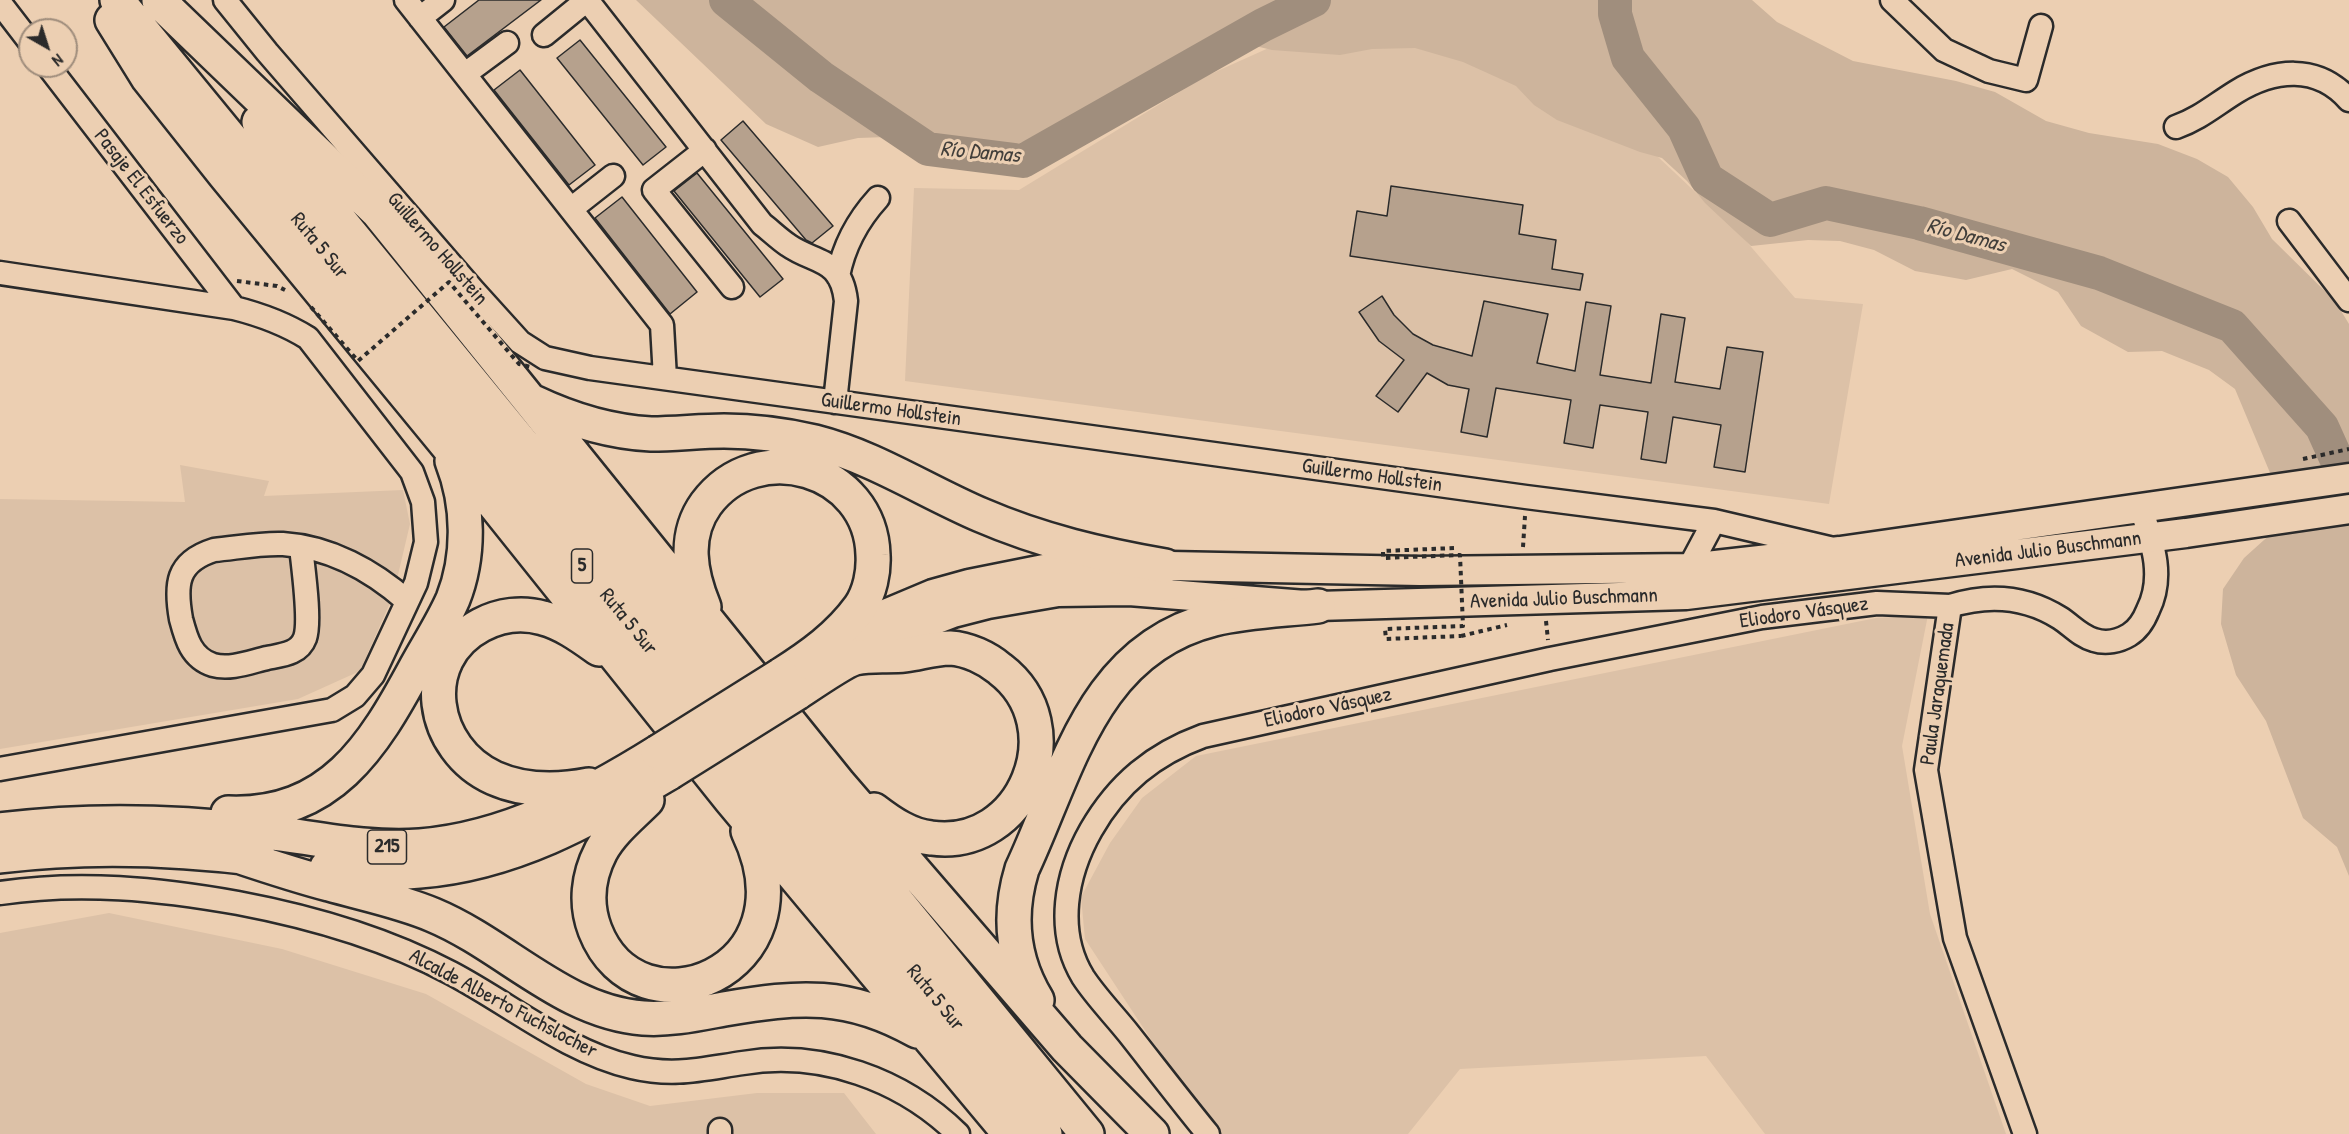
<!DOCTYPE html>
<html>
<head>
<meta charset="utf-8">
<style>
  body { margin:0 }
  #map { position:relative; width:2349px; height:1134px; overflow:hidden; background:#eccfb2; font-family:"Patrick Hand",sans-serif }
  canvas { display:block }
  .north { position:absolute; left:18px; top:18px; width:60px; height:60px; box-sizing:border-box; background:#eccfb2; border:2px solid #9f8d7c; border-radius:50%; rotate:141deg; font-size:16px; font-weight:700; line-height:24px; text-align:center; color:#2b2b2b }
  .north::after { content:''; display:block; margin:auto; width:21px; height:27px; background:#2b2b2b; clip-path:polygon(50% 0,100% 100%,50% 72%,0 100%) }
</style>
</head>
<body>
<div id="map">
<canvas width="2349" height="1134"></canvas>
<div class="north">N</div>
</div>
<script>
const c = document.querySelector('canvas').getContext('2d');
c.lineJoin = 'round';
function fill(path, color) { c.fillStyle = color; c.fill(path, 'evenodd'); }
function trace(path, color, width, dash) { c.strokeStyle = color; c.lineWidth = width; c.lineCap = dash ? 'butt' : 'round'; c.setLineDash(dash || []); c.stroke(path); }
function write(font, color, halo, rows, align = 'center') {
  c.font = font + ' "Patrick Hand",sans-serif'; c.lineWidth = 6; c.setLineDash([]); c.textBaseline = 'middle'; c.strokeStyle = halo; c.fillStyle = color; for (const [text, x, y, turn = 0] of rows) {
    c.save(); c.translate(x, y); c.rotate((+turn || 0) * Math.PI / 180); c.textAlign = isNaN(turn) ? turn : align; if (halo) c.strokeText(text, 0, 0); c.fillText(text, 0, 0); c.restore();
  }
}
fill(new Path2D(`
  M 1439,36 L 1607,109 L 1740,234 L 1795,298 L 1863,304 L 1829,504 L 905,381 L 914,188 L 1019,190 L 1204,77 L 1291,38 Z
  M 180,465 L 269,481 L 264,496 L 403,490 L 410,524 L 393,596 L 360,671 L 298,699 L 0,749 L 0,499 L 185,502 Z
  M 1928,615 L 1902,746 L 1930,914 L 2006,1134 L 1765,1134 L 1706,1056 L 1460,1069 L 1408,1134 L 1213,1134 L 1085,939 L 1081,897 L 1110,843 L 1142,798 L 1196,756 L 1876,618 Z
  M 109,913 L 282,949 L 426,994 L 586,1084 L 650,1106 L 757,1093 L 844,1093 L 876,1134 L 0,1134 L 0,933 Z`), '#dcc1a7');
fill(new Path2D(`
  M 636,0 L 1752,0 L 1777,22 L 1853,61 L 1956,81 L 1995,92 L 2046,121 L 2089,133 L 2158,144 L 2197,159 L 2228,177 L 2253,207 L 2272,239 L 2335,301 L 2349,324 L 2349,876 L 2337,847 L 2303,818 L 2266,721 L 2236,675 L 2221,624 L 2223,589 L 2244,558 L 2274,531 L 2281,499 L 2235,389 L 2209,370 L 2162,351 L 2128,352 L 2081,326 L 2058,292 L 2012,269 L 1966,280 L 1915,271 L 1874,250 L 1840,241 L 1808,240 L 1751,246 L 1705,203 L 1687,181 L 1662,158 L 1640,152 L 1557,120 L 1534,105 L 1516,86 L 1463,62 L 1415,48 L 1372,49 L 1340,55 L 1272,50 L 1243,43 L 1221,44 L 1160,77 L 1126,105 L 1098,120 L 1061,133 L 1004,147 L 965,151 L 927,149 L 887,137 L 858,138 L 818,147 L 766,124 Z`), '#cdb49c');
trace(new Path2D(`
  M 1277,18 L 1283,0`), '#71665c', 6);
trace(new Path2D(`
  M 726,0 L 821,77 L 928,149 L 1023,161 L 1263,25 L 1314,0
  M 1615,0 L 1615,14 L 1628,58 L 1684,128 L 1707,179 L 1770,220 L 1826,203 L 1919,223 L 2099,273 L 2232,326 L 2322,427 L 2349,487`), '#a08e7d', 34);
const building = new Path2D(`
  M 479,0 L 541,0 L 467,56 L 444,27 Z
  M 580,40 L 666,147 L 643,165 L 557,58 Z
  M 520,70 L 595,165 L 569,185 L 494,90 Z
  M 743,121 L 833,226 L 812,243 L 806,240 L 721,140 Z
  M 697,173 L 783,279 L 760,297 L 674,191 Z
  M 1391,186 L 1523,205 L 1519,234 L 1556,240 L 1552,269 L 1583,274 L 1580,290 L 1350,256 L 1357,211 L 1387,216 Z
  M 622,197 L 697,292 L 670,314 L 595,218 Z
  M 1382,296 L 1394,315 L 1413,334 L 1433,345 L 1472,356 L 1484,301 L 1548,314 L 1537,363 L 1575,371 L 1586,302 L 1611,306 L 1600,375 L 1651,383 L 1661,314 L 1685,318 L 1675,382 L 1720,389 L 1727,347 L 1763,352 L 1745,472 L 1714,467 L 1721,425 L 1673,417 L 1666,463 L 1641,459 L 1648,412 L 1600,405 L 1593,448 L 1564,443 L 1571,400 L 1496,388 L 1487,437 L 1461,432 L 1469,389 L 1448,385 L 1427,373 L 1398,412 L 1376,396 L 1404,360 L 1379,341 L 1359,312 Z`);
fill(building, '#b6a18d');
trace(building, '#2b2b2b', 1.5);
const minor = new Path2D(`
  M 225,0 L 267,52 L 473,290 L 520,342 L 545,358 L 590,368 L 1526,497 L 1714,521 L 1829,548
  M 406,0 L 662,325 L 665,378
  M 1892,0 L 1944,50 L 1989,71 L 2026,80 L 2041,26
  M 0,3 L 30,42
  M 420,18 L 443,0
  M 544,35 L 587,0 L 762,224 C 771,231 779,239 788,245 C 815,264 841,257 846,301 L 835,402
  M 48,66 L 234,308
  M 465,74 L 507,43
  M 2176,127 C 2199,119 2215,105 2236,92 C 2274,69 2317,64 2349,100
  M 705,150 L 654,190 L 732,287
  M 571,209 L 613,176
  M 2289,221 L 2349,300
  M 0,273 L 234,308 C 262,315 284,323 308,338 L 412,472 L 423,502 L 426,542 L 416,583 L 373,675 L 355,696 L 332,710 L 0,769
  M 838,276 C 844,245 857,221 878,198
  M 301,547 C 303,567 311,621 305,638 C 299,654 282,655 267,658 C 250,662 230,670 213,665 C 191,658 186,638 181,619 C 175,585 176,562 214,550 C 236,548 260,543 283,544 C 330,547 373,571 407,601
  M 1689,568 L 1714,521
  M 0,893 C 80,881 159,889 238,903 C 312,917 385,938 451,973 C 510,1004 567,1052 632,1067 C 674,1077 702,1069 743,1063 C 821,1050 902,1079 958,1134
  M 720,1130 L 720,1134
  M 1208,1134 C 1181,1101 1155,1067 1129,1034 C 1114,1015 1096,997 1083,977 C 1055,931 1066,874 1091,830 C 1118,783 1154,754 1203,736 L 1550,659 L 1762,617 L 1877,603 L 1950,606
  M 2025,1134 L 1955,938 L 1926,770 L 1950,606 C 1988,594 2025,596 2060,618 C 2071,625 2080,636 2094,640 C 2106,644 2119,641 2129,635 C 2139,629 2144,620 2148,610 C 2165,576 2152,542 2141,508`);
const major = new Path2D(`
  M 838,639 L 864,623 L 933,594 L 969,584 L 1044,569 L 1120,565 L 1420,571 L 1689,568 L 1840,551 L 2349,478
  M 856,657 L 919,626 L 953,613 L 988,604 L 1058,592 L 1129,591 L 1318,606 L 1686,595 L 2186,533 L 2349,509`);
const highway = new Path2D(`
  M 117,0 L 711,724 L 1045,1134
  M 159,1 L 377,211 L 839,784 L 1067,1048 L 1152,1134
  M 112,20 L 148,78 L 225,175 L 447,445 L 731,800 L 1010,1134
  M 259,122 L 1087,1134
  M 533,402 C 571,420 610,432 651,434 C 676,434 700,431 724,431 C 755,431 785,435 815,442 C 874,457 925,491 981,515 C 1041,541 1102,555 1165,566
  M 704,607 C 690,573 683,536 706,504 C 757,435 871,468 873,555 C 874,572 870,592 860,607 C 839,636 811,656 781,675
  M 797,693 C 809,685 844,661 855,658 C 871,654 889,657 905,655 C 920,653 935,648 950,648 C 968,649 987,658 1000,669 C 1075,726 1024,851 931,838 C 910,836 891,823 874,810
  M 589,785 C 558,791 523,791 494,778 C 431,750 415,660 481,625 C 500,615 522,612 543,618 C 563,623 582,637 599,649
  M 647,800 C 631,816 612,831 601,851 C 588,876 585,904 595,930 C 638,1041 816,973 748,831
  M 228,813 C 330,817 373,747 416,667 C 428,645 443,622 453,599 C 470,556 469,504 452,461
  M 0,830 C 86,819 172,821 258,831 C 312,837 365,850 420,846 C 506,839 586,797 658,752
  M 0,856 C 88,845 173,848 260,859
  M 238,856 C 268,866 298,876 329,884 C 364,894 400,901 433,915 C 505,945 563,1012 643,1018 C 670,1020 697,1014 724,1009 C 799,996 848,992 917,1031
  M 327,867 C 357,871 388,874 419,871 C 512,864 590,820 669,773
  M 1037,1000 C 1012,959 1008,915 1022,869 C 1068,771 1092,649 1214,619 C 1247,611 1284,610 1318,606`);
trace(minor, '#2b2b2b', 27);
trace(major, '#2b2b2b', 33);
trace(highway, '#2b2b2b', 38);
trace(new Path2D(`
  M 237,281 L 277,286 L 285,290
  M 2303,459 L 2349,449
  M 1523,547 L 1525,516
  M 1546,621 L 1548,640
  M 1461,636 L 1507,625`), '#2b2b2b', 4, [4.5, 4.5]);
trace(minor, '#eccfb2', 22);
trace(major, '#eccfb2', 28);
trace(highway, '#eccfb2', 33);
const highwayBridge = new Path2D(`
  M 658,752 L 781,675
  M 669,773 L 797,693`);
trace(highwayBridge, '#2b2b2b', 38, []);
trace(new Path2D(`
  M 311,307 L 358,361 L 449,282 L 519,364 L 531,367
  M 1454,548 L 1383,551 L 1383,558 L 1460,555 L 1463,626 L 1385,629 L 1386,639 L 1461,636`), '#2b2b2b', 4, [4.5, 4.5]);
trace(highwayBridge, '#eccfb2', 33);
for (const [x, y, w] of [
  [582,566,21],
  [387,847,39]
]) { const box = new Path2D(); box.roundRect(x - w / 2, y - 17, w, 34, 4.5); c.fillStyle = '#eccfb2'; c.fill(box); trace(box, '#2b2b2b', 1.5); }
write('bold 20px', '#2b2b2b', null, [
  ["5",582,566],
  ["215",387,847]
]);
write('21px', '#2b2b2b', '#eccfb2', [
  ["Pasaje El Esfuerzo",141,187,52],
  ["Ruta 5 Sur",319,246,51],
  ["Guillermo Hollstein",437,249,49],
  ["Guillermo Hollstein",891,410,8],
  ["Guillermo Hollstein",1372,476,8],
  ["Avenida Julio Buschmann",2048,550,-7],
  ["Avenida Julio Buschmann",1564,599,-2],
  ["Eliodoro Vásquez",1804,613,-8],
  ["Ruta 5 Sur",628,622,51],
  ["Paula Jaraquemada",1938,694,-82],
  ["Eliodoro Vásquez",1328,708,-12],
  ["Ruta 5 Sur",935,998,51],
  ["Alcalde Alberto Fuchslocher",503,1004,28]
]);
write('italic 22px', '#423f3b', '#eccfb2', [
  ["Río Damas",980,153,5],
  ["Río Damas",1966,236,15]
]);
</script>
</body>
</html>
